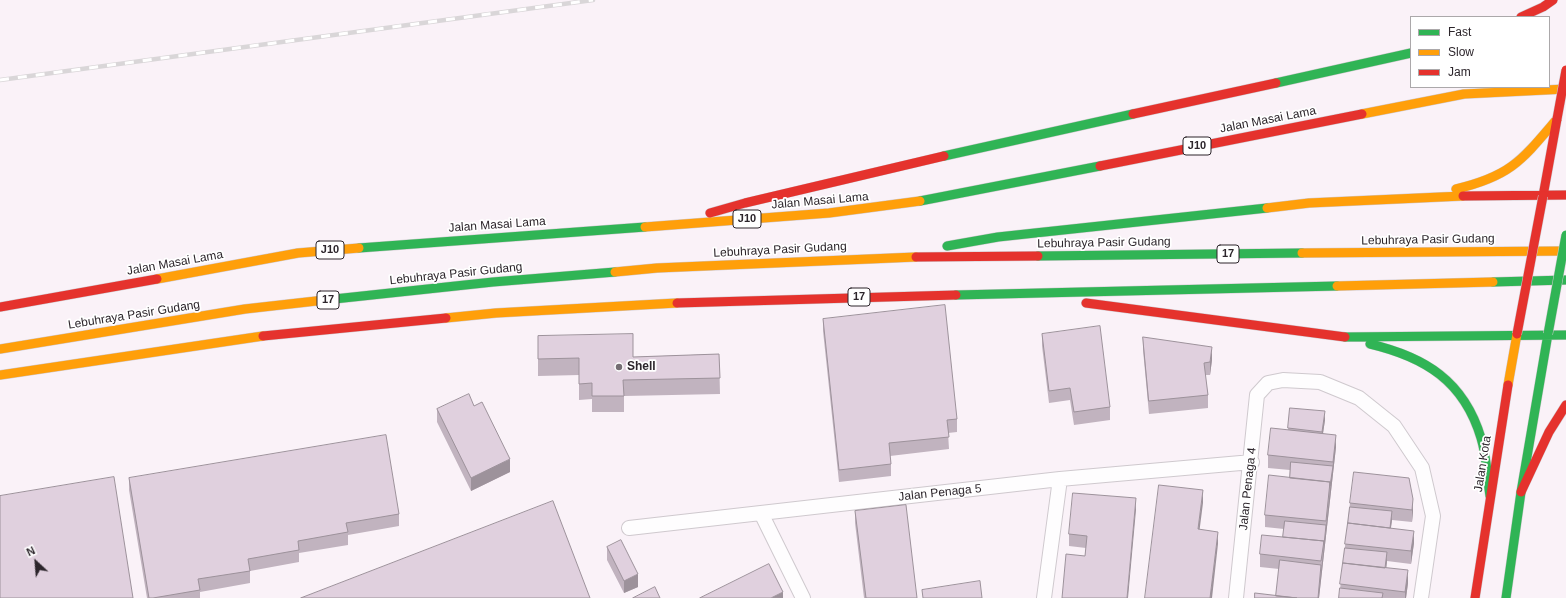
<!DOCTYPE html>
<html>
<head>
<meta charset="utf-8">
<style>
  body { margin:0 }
  #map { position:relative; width:1566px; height:598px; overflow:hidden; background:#faf2f8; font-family:Arial,sans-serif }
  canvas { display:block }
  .legend { position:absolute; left:1410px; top:16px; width:140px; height:72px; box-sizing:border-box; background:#fff; border:1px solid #aba8aa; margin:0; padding:5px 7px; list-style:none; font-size:12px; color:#2c252b }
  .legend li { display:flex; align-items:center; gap:8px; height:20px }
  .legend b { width:20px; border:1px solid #aba8aa }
  .north { position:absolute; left:16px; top:542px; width:40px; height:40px; -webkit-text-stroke:3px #fff; paint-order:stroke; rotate:334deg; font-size:11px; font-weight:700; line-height:16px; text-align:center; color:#2c252b }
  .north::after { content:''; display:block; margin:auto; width:14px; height:18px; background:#2c252b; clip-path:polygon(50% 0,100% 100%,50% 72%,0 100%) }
</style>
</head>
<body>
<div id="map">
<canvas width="1566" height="598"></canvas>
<ul class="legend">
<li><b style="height:5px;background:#30b455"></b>Fast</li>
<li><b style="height:5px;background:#ff9f0a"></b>Slow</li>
<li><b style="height:5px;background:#e5322d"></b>Jam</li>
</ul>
<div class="north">N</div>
</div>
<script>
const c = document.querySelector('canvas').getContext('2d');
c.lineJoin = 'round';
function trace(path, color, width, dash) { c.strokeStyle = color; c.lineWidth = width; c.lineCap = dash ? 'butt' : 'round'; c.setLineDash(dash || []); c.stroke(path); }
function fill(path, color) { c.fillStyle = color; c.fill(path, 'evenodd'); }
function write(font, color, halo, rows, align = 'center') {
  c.font = font + ' Arial,sans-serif'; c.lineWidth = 3.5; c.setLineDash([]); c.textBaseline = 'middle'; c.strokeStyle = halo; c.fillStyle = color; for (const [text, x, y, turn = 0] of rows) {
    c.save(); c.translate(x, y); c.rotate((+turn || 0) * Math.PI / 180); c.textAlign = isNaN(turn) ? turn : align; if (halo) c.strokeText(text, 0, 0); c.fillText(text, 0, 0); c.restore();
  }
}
const street = new Path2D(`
  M 761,513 L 803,598
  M 629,528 L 1060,479 L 1252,462
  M 1044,598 L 1060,479
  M 1236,598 L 1257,395 L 1268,383 L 1283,380 L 1320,382 L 1359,398 L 1394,426 L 1422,468 L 1433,516 L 1421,598`);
const fast = new Path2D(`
  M 1276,83 L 1411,53
  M 944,156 L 1133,114
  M 920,201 L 1100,166
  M 947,246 L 998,237 L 1267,208
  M 359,248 L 645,227
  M 1038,256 L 1302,253
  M 1493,282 L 1566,280
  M 956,295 L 1337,286
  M 325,300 L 493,282 L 615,272
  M 1345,337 L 1566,335
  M 1370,344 C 1425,357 1464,381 1481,438 C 1487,457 1487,477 1490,496
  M 1506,598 L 1521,492 L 1548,334`);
const slow = new Path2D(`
  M 1362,114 L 1464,94 L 1566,89
  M 1456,189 C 1511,176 1522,160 1557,119
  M 1267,208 L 1309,203 L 1463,196
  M 645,227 L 829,213 L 920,201
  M 1302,253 L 1566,251
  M 615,272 L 657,268 L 916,257
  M 157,279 L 298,253 L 359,248
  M 1337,286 L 1493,282
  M 446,318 L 496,313 L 677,303
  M 0,349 L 245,309 L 325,300
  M 0,375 L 263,336
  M 1508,385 L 1517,334`);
const jam = new Path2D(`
  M 1521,17 L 1543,7 L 1553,0
  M 1133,114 L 1276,83
  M 1100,166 L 1362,114
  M 1463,196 L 1566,195
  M 1543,196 L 1557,119
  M 710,213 L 745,203 L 944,156
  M 916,257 L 1038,256
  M 677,303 L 956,295
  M 1086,303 L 1345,337
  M 0,307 L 157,279
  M 263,336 L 446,318
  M 1521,492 L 1549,432 L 1566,405
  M 1475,598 L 1508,385`);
trace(street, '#cfc9ce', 16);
trace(fast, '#cfc9ce', 10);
trace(slow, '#cfc9ce', 10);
trace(jam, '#cfc9ce', 10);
trace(street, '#fefdfe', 14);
trace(fast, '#30b455', 9);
trace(slow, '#ff9f0a', 9);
trace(jam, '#e5322d', 9);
const rail = new Path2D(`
  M 0,80 L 593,0`);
trace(rail, '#d9d6d8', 4.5);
trace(rail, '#fff', 3, [9]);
const fastBridge = new Path2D(`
  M 1548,334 L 1566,235`);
const jamBridge = new Path2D(`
  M 1557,119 L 1566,70
  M 1517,334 L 1543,196`);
trace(fastBridge, '#cfc9ce', 10, []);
trace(jamBridge, '#cfc9ce', 10, []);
trace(fastBridge, '#30b455', 9);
trace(jamBridge, '#e5322d', 9);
fill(new Path2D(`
  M 823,319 L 957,419 L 957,432 L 948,433 L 949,449 L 890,456 L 891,464 L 891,476 L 839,482 L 823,331 Z
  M 1042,334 L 1110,407 L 1110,420 L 1074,425 L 1070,400 L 1049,403 L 1042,346 Z
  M 538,336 L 633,357 L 719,354 L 720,394 L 624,396 L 624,412 L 592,412 L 592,399 L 579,400 L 579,375 L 538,376 Z
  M 1143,337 L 1212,360 L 1210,375 L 1205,375 L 1208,395 L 1208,408 L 1149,414 L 1143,350 Z
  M 474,406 L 510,472 L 471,491 L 437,422 L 437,409 Z
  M 1290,408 L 1325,420 L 1323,433 L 1336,447 L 1319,598 L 1255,598 L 1276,596 L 1279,569 L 1260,567 L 1260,554 L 1283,537 L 1284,529 L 1265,527 L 1265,515 L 1290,478 L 1290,470 L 1268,468 L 1268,455 L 1288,430 Z
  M 129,478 L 399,514 L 399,526 L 348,535 L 348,545 L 299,553 L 299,562 L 250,571 L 250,583 L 200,592 L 200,598 L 147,598 L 129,490 Z
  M 1409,478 L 1413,511 L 1412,522 L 1392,520 L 1391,528 L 1414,543 L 1411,564 L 1387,561 L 1386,568 L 1408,583 L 1406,598 L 1339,598 L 1350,503 Z
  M 1136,510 L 1085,556 L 1086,548 L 1069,546 L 1069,534 Z
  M 855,511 L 917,598 L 864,598 L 855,523 Z
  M 607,547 L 638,587 L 624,593 L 607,560 Z`), '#c1b3bf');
fill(new Path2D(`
  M 1212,347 L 1212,360 L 1210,375 L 1210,362 Z
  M 1325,411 L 1325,420 L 1322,440 L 1322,432 Z
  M 1336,435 L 1336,447 L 1319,598 L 1318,598 Z
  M 510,459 L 510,472 L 471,491 L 471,478 Z
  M 1203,490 L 1203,503 L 1198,542 L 1198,529 Z
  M 1136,498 L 1136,510 L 1128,598 L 1127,598 Z
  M 1413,499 L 1413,511 L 1412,522 L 1412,510 Z
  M 1392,511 L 1392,520 L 1389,540 L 1389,532 Z
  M 1414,531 L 1414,543 L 1411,564 L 1411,551 Z
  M 1218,532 L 1218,544 L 1212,598 L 1210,598 Z
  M 1387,552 L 1387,561 L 1385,580 L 1385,572 Z
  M 1408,570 L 1408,583 L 1406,598 L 1405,598 L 1405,592 Z
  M 638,574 L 638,587 L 624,593 L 624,581 Z
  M 783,592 L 783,598 L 771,598 Z`), '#9d929b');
const building = new Path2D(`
  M 945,305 L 957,419 L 947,420 L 949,437 L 889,443 L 891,464 L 839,470 L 823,319 Z
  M 1100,326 L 1110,407 L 1074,412 L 1070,388 L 1049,391 L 1042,334 Z
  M 633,334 L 633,357 L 719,354 L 720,378 L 623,380 L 624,396 L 592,396 L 592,383 L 579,384 L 579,358 L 538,359 L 538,336 Z
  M 1143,337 L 1212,347 L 1210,362 L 1204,363 L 1208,395 L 1149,401 Z
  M 469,394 L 474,406 L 482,402 L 510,459 L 471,478 L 437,409 Z
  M 1290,408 L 1325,411 L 1322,432 L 1288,428 Z
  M 1271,428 L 1336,435 L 1333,462 L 1268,455 Z
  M 386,435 L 399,514 L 346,523 L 348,532 L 298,541 L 299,550 L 248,559 L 250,571 L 198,579 L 200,590 L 153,598 L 149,598 L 129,478 Z
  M 1291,462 L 1333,466 L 1330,486 L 1330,482 L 1290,478 Z
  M 1354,472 L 1409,478 L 1413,499 L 1412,510 L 1350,503 Z
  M 1269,475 L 1330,482 L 1326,521 L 1265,515 Z
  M 114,477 L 133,598 L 0,598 L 0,496 Z
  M 1159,485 L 1203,490 L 1198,529 L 1218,532 L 1210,598 L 1145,598 Z
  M 1073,493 L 1136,498 L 1127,598 L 1062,598 L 1066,554 L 1085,556 L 1087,536 L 1069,534 Z
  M 553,501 L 590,598 L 301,598 Z
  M 906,505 L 917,598 L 866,598 L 855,511 Z
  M 1350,507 L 1392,511 L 1390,528 L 1348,523 Z
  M 1285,521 L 1326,525 L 1324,545 L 1324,541 L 1283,537 Z
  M 1348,523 L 1414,531 L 1411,551 L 1345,544 Z
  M 1262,535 L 1324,541 L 1321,561 L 1260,554 Z
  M 621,540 L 638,574 L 624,581 L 607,547 Z
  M 1345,548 L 1387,552 L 1385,568 L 1343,563 Z
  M 1280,560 L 1321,565 L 1318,598 L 1297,598 L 1276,596 Z
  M 1343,563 L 1408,570 L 1405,592 L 1340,584 Z
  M 769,564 L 783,592 L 771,598 L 700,598 Z
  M 980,581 L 982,598 L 923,598 L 922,590 Z
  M 655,587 L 660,598 L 633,598 Z
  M 1340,588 L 1383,593 L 1382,598 L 1339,598 Z
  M 1255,593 L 1297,598 L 1255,598 Z`);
fill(building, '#e0d0de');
trace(building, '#9d929b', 1);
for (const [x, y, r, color] of [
  [619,367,4,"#746d73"]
]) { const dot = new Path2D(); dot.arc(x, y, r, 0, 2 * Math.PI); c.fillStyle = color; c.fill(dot); trace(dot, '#fff', 1.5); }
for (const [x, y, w] of [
  [1197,146,28],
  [747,219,28],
  [330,250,28],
  [1228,254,22],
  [859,297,22],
  [328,300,22]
]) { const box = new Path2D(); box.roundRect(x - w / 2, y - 9, w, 18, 3); c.fillStyle = '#fff'; c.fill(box); trace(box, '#2c252b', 1); }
write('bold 11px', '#2c252b', null, [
  ["J10",1197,146],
  ["J10",747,219],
  ["J10",330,250],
  ["17",1228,254],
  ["17",859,297],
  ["17",328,300]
]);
write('12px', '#2c252b', '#fff', [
  ["Jalan Masai Lama",1268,120,-11],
  ["Jalan Masai Lama",820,201,-5],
  ["Jalan Masai Lama",497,225,-4],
  ["Lebuhraya Pasir Gudang",1428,240,-1],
  ["Lebuhraya Pasir Gudang",1104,243,-1],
  ["Lebuhraya Pasir Gudang",780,250,-3],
  ["Jalan Masai Lama",175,263,-10],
  ["Lebuhraya Pasir Gudang",456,274,-6],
  ["Lebuhraya Pasir Gudang",134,315,-9],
  ["Jalan Kota",1483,464,-81],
  ["Jalan Penaga 4",1248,489,-84],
  ["Jalan Penaga 5",940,493,-6]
]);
write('bold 12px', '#2c252b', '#fff', [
  ["Shell",627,367]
], 'left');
</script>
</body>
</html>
